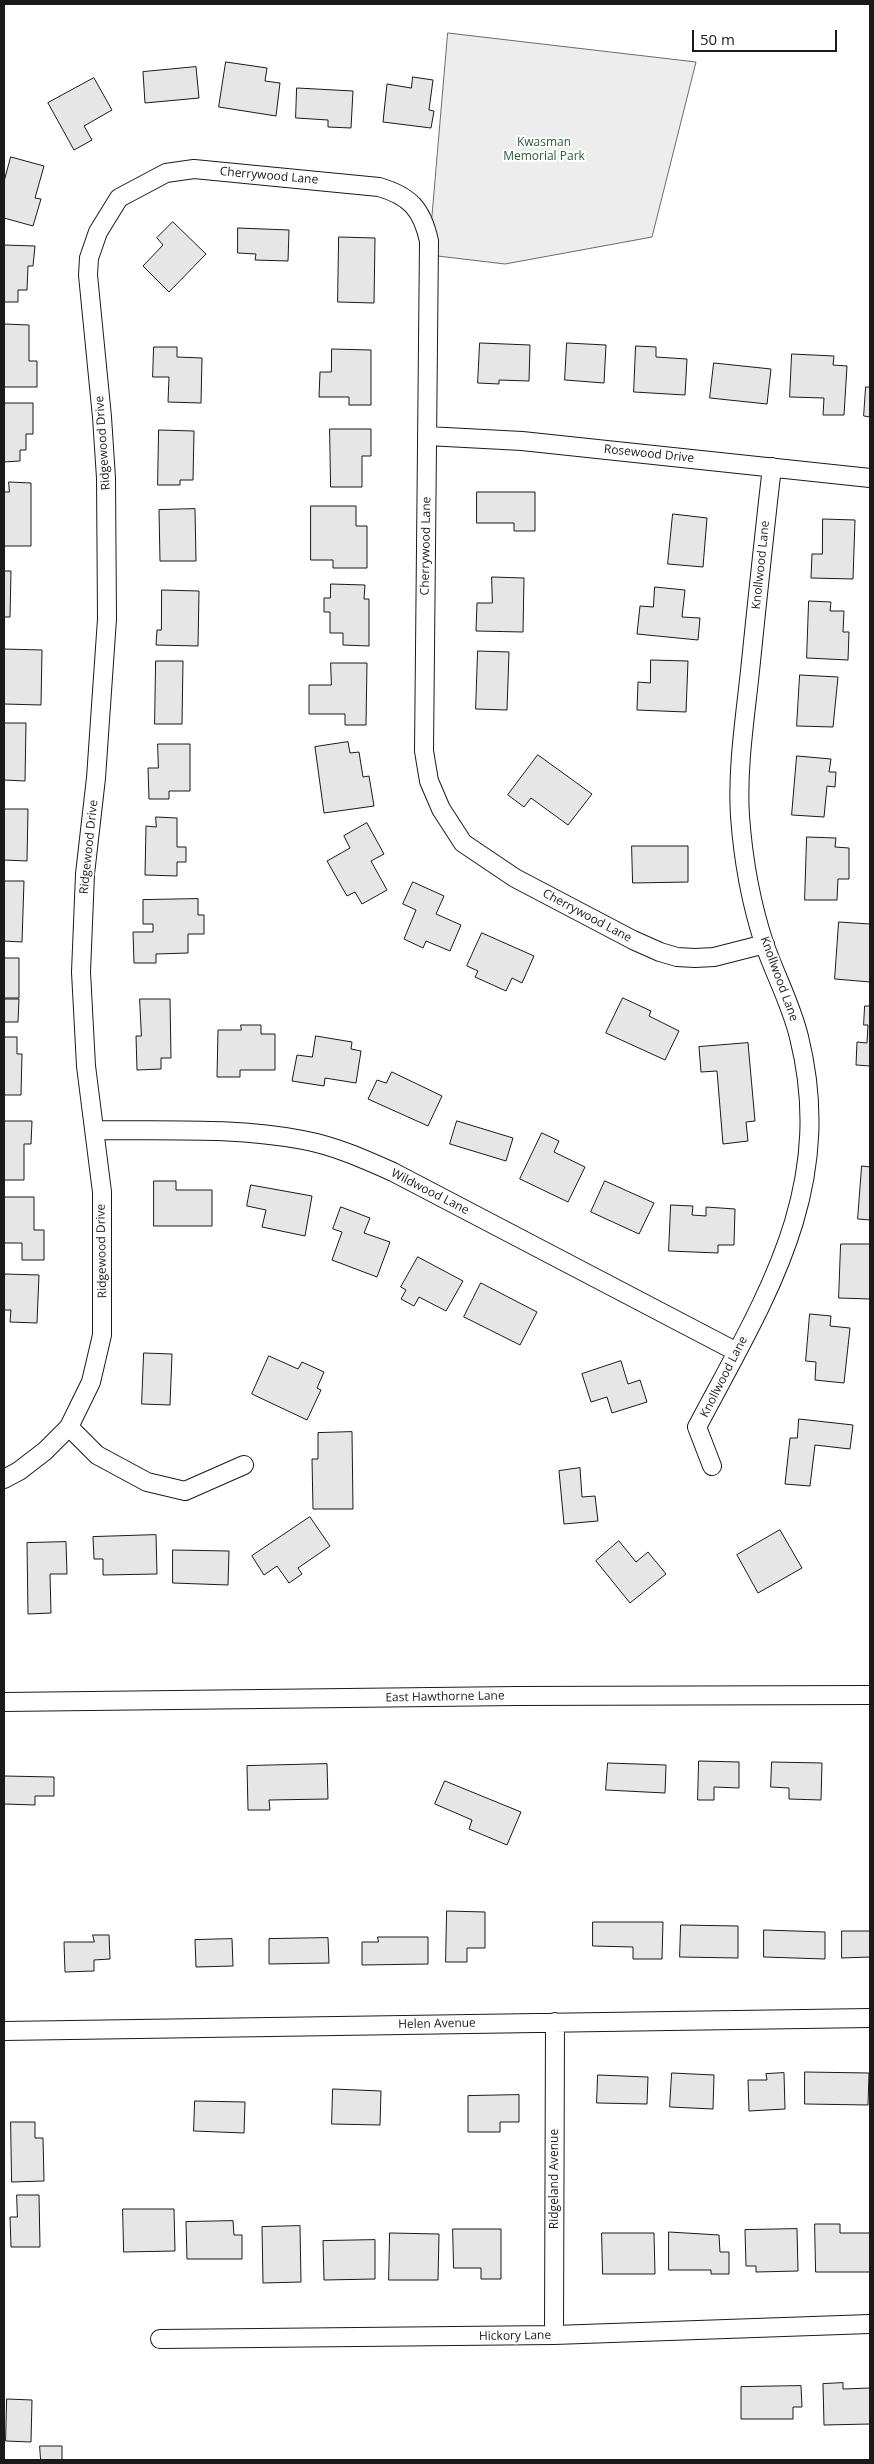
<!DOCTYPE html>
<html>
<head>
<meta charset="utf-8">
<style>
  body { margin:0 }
  #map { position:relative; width:874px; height:2464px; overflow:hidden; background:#fff; font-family:"Open Sans",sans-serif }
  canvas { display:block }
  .frame { position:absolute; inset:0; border:5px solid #1a1a1a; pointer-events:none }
  .scale { position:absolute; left:692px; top:30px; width:145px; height:22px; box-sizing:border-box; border:2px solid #1a1a1a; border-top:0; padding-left:6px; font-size:15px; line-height:18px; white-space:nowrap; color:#1a1a1a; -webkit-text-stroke:4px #fff; paint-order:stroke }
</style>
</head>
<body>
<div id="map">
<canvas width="874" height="2464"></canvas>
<div class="frame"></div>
<div class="scale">50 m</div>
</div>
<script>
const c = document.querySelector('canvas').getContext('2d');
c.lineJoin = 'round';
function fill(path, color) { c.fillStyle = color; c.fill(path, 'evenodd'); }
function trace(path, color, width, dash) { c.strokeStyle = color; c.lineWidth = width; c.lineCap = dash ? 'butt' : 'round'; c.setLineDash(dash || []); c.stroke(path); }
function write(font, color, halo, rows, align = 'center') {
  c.font = font + ' "Open Sans",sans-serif'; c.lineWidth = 4; c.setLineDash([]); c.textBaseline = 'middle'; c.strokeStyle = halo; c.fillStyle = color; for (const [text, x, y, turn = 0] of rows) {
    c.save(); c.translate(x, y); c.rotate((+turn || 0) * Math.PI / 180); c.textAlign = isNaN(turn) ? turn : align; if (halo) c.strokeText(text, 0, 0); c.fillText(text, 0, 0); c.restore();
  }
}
const green = new Path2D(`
  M 448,33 L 696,62 L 652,237 L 505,264 L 429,255 Z`);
fill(green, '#ededed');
trace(green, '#6a6a6a', 1);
const building = new Path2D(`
  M 226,62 L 267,68 L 265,81 L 280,83 L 276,116 L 219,107 Z
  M 196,67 L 199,98 L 145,103 L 143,72 Z
  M 413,77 L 433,80 L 429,110 L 434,111 L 431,128 L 383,122 L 387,84 L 411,88 Z
  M 94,78 L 112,110 L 84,126 L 92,140 L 74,150 L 48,103 Z
  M 297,88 L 353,91 L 351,128 L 328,127 L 328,120 L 296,118 Z
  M 11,157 L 44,166 L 35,198 L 41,199 L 33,226 L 4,218 L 4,182 Z
  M 173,222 L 206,254 L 169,292 L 143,266 L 163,245 L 157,238 Z
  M 238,228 L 289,230 L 288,261 L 255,260 L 256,254 L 238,253 Z
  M 339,237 L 375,238 L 374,303 L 338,302 Z
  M 4,245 L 35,246 L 33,266 L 28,266 L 27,290 L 18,290 L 18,302 L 4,302 Z
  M 4,324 L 29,325 L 29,361 L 37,361 L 37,387 L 4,387 Z
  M 480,343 L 530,345 L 529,381 L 499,380 L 499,384 L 478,383 Z
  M 567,343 L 606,345 L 604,383 L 565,380 Z
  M 636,346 L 656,347 L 656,357 L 687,359 L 685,395 L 634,392 Z
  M 154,347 L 177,347 L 177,357 L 202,358 L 201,403 L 168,402 L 169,377 L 153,377 Z
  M 332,349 L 371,350 L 371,405 L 349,405 L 349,397 L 319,397 L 320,372 L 331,372 Z
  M 792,354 L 834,356 L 833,365 L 847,366 L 844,415 L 823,415 L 824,398 L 790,397 Z
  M 714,363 L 771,369 L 767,404 L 710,398 Z
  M 866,387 L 870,387 L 870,417 L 864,416 Z
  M 5,403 L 33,403 L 33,434 L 26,434 L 26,450 L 20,450 L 20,461 L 4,462 Z
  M 330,429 L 371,429 L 371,456 L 362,456 L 362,487 L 331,487 Z
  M 159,430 L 194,431 L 193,480 L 180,480 L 180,485 L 158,485 Z
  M 9,482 L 31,483 L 31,546 L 4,546 L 4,492 L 9,492 Z
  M 477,492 L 535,492 L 535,531 L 514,531 L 514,523 L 477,523 Z
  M 311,506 L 356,506 L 356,526 L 367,526 L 367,568 L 333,568 L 333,560 L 311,560 Z
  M 195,509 L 196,561 L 160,561 L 159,510 Z
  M 673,514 L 707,518 L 703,567 L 668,564 Z
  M 823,519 L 855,520 L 853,579 L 811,578 L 812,554 L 822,554 Z
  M 4,571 L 11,571 L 10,617 L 4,617 Z
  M 492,577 L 524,578 L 523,632 L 476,631 L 477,603 L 492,603 Z
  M 331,584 L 365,585 L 364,599 L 369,599 L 369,646 L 343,645 L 343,633 L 330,633 L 330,612 L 324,612 L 324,598 L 330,598 Z
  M 655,587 L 685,590 L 682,617 L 700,618 L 698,640 L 637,634 L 640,606 L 653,607 Z
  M 162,590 L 199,591 L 198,646 L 156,645 L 157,630 L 161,630 Z
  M 809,601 L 831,602 L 830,611 L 844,611 L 843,632 L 849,632 L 848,660 L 807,658 Z
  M 4,649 L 42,650 L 41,705 L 4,704 Z
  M 478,651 L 509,652 L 507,710 L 476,709 Z
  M 651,660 L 688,661 L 686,712 L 637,710 L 638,682 L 650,683 Z
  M 156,661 L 183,661 L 182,724 L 155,724 Z
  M 331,663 L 367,663 L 366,725 L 345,725 L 345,714 L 309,714 L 309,685 L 331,685 Z
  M 800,675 L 838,677 L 833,727 L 797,726 Z
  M 4,723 L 26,723 L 25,781 L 4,780 Z
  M 348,742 L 350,753 L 359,752 L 363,777 L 369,776 L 374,806 L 324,813 L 315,747 Z
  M 158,744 L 190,744 L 190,791 L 169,791 L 169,799 L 149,799 L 148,768 L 158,768 Z
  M 538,755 L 592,794 L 568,825 L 531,798 L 524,807 L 508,795 Z
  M 797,756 L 831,759 L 829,772 L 836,772 L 835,787 L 827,786 L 824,817 L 792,815 Z
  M 4,809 L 28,809 L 27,861 L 4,860 Z
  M 156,817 L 177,818 L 177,847 L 186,847 L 186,862 L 177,862 L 177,876 L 145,875 L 146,826 L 156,827 Z
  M 367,823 L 384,854 L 371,861 L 387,890 L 362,904 L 355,892 L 347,896 L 327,861 L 350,848 L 344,836 Z
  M 807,837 L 836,838 L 835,847 L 849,848 L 849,879 L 838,879 L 837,900 L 805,900 Z
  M 632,846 L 688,846 L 688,882 L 633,883 Z
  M 4,881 L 24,881 L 22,942 L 4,941 Z
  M 413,882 L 444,896 L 436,914 L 461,925 L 450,951 L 426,941 L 423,948 L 404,939 L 416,910 L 403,904 Z
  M 198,899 L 198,915 L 204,915 L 204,934 L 188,934 L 188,953 L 156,954 L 156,963 L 134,963 L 133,932 L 153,932 L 153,924 L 143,924 L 143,900 Z
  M 839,922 L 870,924 L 870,982 L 835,979 Z
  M 482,933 L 534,956 L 522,983 L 512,978 L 506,991 L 475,977 L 478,971 L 467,966 Z
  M 4,958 L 19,958 L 19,998 L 4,998 Z
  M 623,998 L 651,1011 L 649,1016 L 679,1031 L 665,1060 L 606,1033 Z
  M 4,999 L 19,999 L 18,1022 L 4,1022 Z
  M 140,999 L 170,999 L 171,1058 L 161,1058 L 161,1069 L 137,1070 L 136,1036 L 141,1036 Z
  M 865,1006 L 870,1006 L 870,1066 L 856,1065 L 857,1042 L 867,1043 L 868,1025 L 864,1025 Z
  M 241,1025 L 261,1025 L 261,1034 L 275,1034 L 275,1070 L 240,1070 L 240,1077 L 217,1077 L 218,1030 L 241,1030 Z
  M 316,1036 L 352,1042 L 351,1049 L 361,1051 L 356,1083 L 325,1078 L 324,1086 L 292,1081 L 297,1055 L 312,1057 Z
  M 4,1037 L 17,1037 L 17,1054 L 22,1054 L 21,1095 L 4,1095 Z
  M 748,1043 L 755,1121 L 746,1122 L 748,1141 L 723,1144 L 717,1071 L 701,1072 L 699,1047 Z
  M 392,1072 L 442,1096 L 428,1126 L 368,1099 L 377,1080 L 386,1083 Z
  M 4,1121 L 32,1121 L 31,1144 L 24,1144 L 24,1180 L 4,1180 Z
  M 457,1121 L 513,1138 L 506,1161 L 450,1144 Z
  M 542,1133 L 559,1141 L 554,1152 L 585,1167 L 568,1202 L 520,1179 Z
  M 862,1166 L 870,1167 L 870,1220 L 858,1219 Z
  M 154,1181 L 176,1181 L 176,1190 L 212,1190 L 212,1226 L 154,1226 Z
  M 605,1181 L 654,1203 L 639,1234 L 591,1212 Z
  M 251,1185 L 312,1196 L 305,1236 L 262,1227 L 266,1210 L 247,1206 Z
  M 4,1197 L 34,1197 L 34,1230 L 44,1230 L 44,1260 L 22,1260 L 22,1243 L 4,1243 Z
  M 671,1205 L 693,1206 L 692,1215 L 706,1216 L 706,1207 L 735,1209 L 734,1245 L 718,1245 L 718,1253 L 669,1251 Z
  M 341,1207 L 370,1218 L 364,1233 L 390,1242 L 377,1277 L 332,1260 L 342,1232 L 333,1229 Z
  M 841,1244 L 870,1244 L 870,1299 L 839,1298 Z
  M 418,1257 L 463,1281 L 446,1311 L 419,1297 L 414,1306 L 401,1299 L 406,1290 L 401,1287 Z
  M 5,1274 L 39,1275 L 37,1323 L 10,1322 L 11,1310 L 4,1310 Z
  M 481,1283 L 537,1312 L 520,1345 L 464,1317 Z
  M 810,1314 L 831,1316 L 830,1326 L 850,1328 L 844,1383 L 815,1380 L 816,1362 L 806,1361 Z
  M 144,1353 L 172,1354 L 170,1405 L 142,1404 Z
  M 269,1356 L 298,1369 L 302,1362 L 324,1372 L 317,1388 L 321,1390 L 307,1420 L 252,1394 Z
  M 621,1361 L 628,1384 L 640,1380 L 647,1402 L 612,1413 L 607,1397 L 591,1402 L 582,1374 Z
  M 799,1419 L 853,1425 L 850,1449 L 815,1445 L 810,1486 L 785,1484 L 790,1438 L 797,1438 Z
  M 352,1432 L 353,1509 L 313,1509 L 312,1459 L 318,1459 L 318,1433 Z
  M 580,1468 L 582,1497 L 595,1496 L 598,1521 L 564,1524 L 559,1471 Z
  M 310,1517 L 330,1546 L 298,1568 L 302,1574 L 289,1583 L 277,1566 L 264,1575 L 252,1556 Z
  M 780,1530 L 802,1568 L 758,1593 L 737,1555 Z
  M 156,1535 L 157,1574 L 103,1575 L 103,1559 L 94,1559 L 93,1537 Z
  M 619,1541 L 636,1562 L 648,1552 L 666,1574 L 630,1603 L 596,1561 Z
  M 66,1542 L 67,1574 L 50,1574 L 51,1613 L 28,1614 L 27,1543 Z
  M 173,1550 L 229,1551 L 228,1585 L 173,1583 Z
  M 699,1761 L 739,1762 L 739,1788 L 714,1787 L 714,1800 L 698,1800 Z
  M 772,1762 L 822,1763 L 821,1800 L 789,1799 L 789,1788 L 771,1787 Z
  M 608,1763 L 666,1765 L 665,1793 L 606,1790 Z
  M 327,1764 L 328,1799 L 269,1800 L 270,1810 L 248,1810 L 247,1766 Z
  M 4,1776 L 54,1777 L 54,1796 L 35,1796 L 35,1805 L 4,1804 Z
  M 445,1781 L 521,1812 L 507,1845 L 469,1829 L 472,1820 L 435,1804 Z
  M 447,1911 L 485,1912 L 485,1948 L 467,1948 L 467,1962 L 446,1962 Z
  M 593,1922 L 663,1922 L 662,1959 L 633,1959 L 633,1947 L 593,1946 Z
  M 681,1925 L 738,1926 L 738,1958 L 680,1957 Z
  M 764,1930 L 825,1932 L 825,1959 L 764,1957 Z
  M 842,1931 L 870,1931 L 870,1957 L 842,1958 Z
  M 93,1935 L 109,1935 L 110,1959 L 94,1960 L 94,1971 L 65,1972 L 64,1942 L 94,1942 Z
  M 378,1937 L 428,1937 L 428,1964 L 362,1965 L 362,1942 L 378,1942 Z
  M 328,1938 L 329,1963 L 269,1964 L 269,1939 Z
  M 232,1939 L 233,1966 L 196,1967 L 195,1940 Z
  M 805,2072 L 869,2073 L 868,2105 L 805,2104 Z
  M 672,2073 L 714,2075 L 713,2109 L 670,2107 Z
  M 784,2073 L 785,2109 L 749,2111 L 748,2080 L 767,2080 L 766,2074 Z
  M 598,2075 L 648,2077 L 647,2104 L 597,2103 Z
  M 333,2089 L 381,2091 L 380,2125 L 332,2124 Z
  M 519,2095 L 519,2122 L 500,2122 L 500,2132 L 468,2132 L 468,2096 Z
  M 195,2101 L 245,2102 L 244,2133 L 194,2131 Z
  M 11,2122 L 35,2122 L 35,2138 L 43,2138 L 44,2181 L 12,2182 Z
  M 17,2195 L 39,2195 L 40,2247 L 11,2247 L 10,2217 L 17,2217 Z
  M 123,2209 L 174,2209 L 175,2251 L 124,2252 Z
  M 233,2221 L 234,2235 L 242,2235 L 242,2259 L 187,2259 L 186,2222 Z
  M 815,2224 L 840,2224 L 840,2233 L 870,2233 L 870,2272 L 816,2272 Z
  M 300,2226 L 301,2282 L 263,2283 L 262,2227 Z
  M 453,2229 L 501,2229 L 501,2279 L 481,2279 L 481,2268 L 454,2268 Z
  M 797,2229 L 798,2271 L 756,2272 L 756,2266 L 746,2266 L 745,2230 Z
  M 669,2232 L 719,2235 L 720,2252 L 729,2252 L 729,2274 L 711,2274 L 711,2270 L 669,2270 Z
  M 390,2233 L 439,2234 L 438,2280 L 389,2280 Z
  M 602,2233 L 654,2233 L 655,2274 L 603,2274 Z
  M 375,2240 L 375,2279 L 324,2280 L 323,2241 Z
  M 843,2383 L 843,2389 L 870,2388 L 870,2424 L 824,2425 L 823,2384 Z
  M 801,2386 L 802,2407 L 793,2407 L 793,2419 L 741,2419 L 741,2387 Z
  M 7,2399 L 32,2400 L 31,2442 L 6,2441 Z
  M 40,2446 L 62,2446 L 62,2460 L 41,2460 Z`);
fill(building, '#e6e6e6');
trace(building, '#1a1a1a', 1);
const minor = new Path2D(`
  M 427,436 L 522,441 L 870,478
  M 95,1130 C 164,1131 235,1127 303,1140 C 335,1146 364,1159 393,1172 L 737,1352
  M 69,1427 L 97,1455 L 147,1482 L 185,1491 L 244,1465
  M 712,1466 L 697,1427 C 765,1298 837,1190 799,1037 C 791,1004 775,975 764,943 C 751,903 743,858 740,816 C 737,768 745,719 750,671 C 757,603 764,535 772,467
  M 4,1479 L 19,1471 L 45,1451 L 69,1427 L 91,1382 L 102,1335 L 102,1192 L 86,1066 L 81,972 L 85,874 L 96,778 L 107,619 L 106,478 L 102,417 L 88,275 L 89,258 L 98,232 L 119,198 L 166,173 L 194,169 L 379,187 C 410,196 422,209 429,241 L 424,751 L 429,781 L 441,809 L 463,843 L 515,878 L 633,940 L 660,952 L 677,957 L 695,958 L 714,957 L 765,944
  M 4,1702 L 517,1696 L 870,1695
  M 4,2031 L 870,2018
  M 554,2335 L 555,2022
  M 160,2339 L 554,2335 L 870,2324`);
trace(minor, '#1a1a1a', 20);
trace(minor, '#fff', 18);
write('12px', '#2b5a34', '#fff', [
  ["Kwasman",544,143],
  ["Memorial Park",544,157]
]);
write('12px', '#1a1a1a', '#fff', [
  ["Cherrywood Lane",269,176,5],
  ["Ridgewood Drive",103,443,-94],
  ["Rosewood Drive",649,454,6],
  ["Cherrywood Lane",426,546,-89],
  ["Knollwood Lane",761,565,-84],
  ["Ridgewood Drive",89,847,-84],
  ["Cherrywood Lane",587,916,28],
  ["Knollwood Lane",779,979,70],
  ["Wildwood Lane",430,1192,27],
  ["Ridgewood Drive",102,1251,-91],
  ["Knollwood Lane",724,1377,-63],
  ["East Hawthorne Lane",445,1697,-1],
  ["Helen Avenue",437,2024,-1],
  ["Ridgeland Avenue",555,2179,-90],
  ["Hickory Lane",515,2336,-1]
]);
</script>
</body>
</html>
